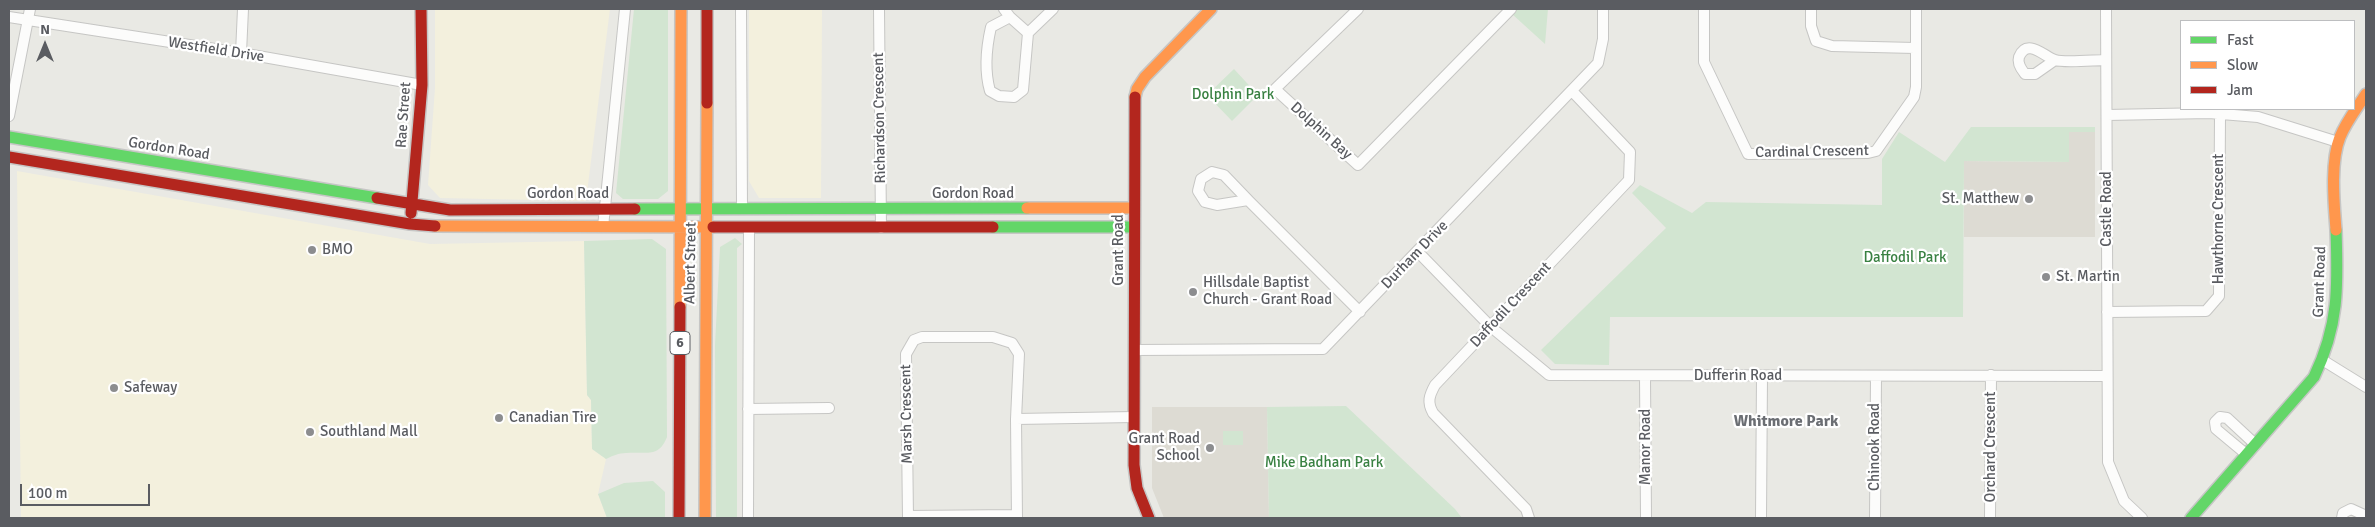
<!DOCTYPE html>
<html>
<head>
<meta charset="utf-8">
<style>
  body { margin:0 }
  #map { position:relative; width:2375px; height:527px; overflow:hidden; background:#e9e9e4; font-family:Signika,sans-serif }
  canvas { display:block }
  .frame { position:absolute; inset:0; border:10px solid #5a5c61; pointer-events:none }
  .legend { position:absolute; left:2180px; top:20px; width:175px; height:90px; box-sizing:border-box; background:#fff; border:1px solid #bdbec0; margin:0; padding:6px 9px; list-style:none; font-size:15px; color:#5a5c61 }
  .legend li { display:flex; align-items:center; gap:10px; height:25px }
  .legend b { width:25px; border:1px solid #bdbec0 }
  .north { position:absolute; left:20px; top:20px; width:50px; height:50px; -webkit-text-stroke:4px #fff; paint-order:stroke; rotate:0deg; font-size:14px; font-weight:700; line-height:20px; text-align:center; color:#5a5c61 }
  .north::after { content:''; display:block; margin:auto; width:18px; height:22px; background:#5a5c61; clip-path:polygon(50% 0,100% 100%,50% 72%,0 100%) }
  .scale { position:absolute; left:20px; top:484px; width:130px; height:22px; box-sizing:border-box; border:2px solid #5a5c61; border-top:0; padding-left:6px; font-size:15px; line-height:18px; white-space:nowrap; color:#5a5c61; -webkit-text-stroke:4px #fff; paint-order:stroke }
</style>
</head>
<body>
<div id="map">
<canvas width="2375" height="527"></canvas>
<div class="frame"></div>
<ul class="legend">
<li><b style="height:6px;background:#63d668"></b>Fast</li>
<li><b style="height:6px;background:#ff974d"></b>Slow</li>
<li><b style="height:6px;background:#b3261e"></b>Jam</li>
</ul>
<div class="north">N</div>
<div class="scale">100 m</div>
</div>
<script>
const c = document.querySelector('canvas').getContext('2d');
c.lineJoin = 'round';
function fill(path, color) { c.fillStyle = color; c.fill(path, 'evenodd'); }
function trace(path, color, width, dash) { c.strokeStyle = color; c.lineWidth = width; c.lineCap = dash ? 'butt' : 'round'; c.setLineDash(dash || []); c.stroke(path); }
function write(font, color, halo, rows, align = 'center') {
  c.font = font + ' Signika,sans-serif'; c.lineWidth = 4.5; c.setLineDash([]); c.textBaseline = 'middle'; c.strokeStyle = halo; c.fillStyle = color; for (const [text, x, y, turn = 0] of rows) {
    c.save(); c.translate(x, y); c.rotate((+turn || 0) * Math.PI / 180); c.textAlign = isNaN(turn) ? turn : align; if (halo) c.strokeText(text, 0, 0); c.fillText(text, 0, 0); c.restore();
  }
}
fill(new Path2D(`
  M 435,9 L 610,9 L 586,201 L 440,198 L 428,185 L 435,88 Z
  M 749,9 L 822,9 L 821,198 L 759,198 L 749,181 Z
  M 17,171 L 430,244 L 584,241 L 587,395 L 591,400 L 592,449 L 606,459 L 598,494 L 607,518 L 21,518 Z`), '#f3f0dd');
fill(new Path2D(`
  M 2069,132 L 2095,132 L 2095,237 L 1964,237 L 1964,161 L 2068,162 Z
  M 1152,407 L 1267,407 L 1269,518 L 1164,518 L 1152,488 Z`), '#dddbd3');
fill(new Path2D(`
  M 634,9 L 668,9 L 668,191 L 658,199 L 623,199 L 616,193 Z
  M 1517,9 L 1548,9 L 1545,44 L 1512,14 Z
  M 1234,69 L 1258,95 L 1232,121 L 1207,95 Z
  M 1971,127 L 2095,127 L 2095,132 L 2069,132 L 2069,162 L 1964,161 L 1963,317 L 1610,317 L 1609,365 L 1555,364 L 1541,350 L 1666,228 L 1632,193 L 1640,185 L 1692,213 L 1706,202 L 1882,205 L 1882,159 L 1899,132 L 1945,162 Z
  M 735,238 L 742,244 L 737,248 L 737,518 L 716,518 L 715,345 L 720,247 Z
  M 652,239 L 666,249 L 667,437 C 658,459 646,451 626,453 C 619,453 612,456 606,459 L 592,449 L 591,400 L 587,395 L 584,241 Z
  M 1346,406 L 1455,509 L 1462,518 L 1269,518 L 1267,407 Z
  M 1223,431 L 1243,431 L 1243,445 L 1223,445 Z
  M 653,481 L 665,492 L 665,518 L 607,518 L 598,494 L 624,483 Z`), '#d2e5d1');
const street = new Path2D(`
  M 741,9 L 742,209
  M 879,9 L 881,228
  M 1004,9 L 1010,17 L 1028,33 L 1053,9
  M 1358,9 L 1275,89 L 1358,165 L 1511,9
  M 1704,9 L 1704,62 L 1748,154 L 1868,153 L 1876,151 L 1914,97 L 1916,87 L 1916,9
  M 1811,9 L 1811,26 L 1816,41 L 1832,46 L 1915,48
  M 2106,9 L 2108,462 L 2124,501 L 2142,518
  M 9,17 L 241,53 L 422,85
  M 1010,17 L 991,27 C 986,49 984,70 990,91 L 999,96 L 1014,97 L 1023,90 L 1028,33
  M 241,53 L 243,9
  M 2055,60 L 2035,74 L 2025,74 C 2021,69 2017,63 2019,57 C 2027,37 2045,57 2055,60 C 2064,63 2095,60 2106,60
  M 2107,115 L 2209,113 L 2258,117 L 2338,142
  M 9,116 L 30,9
  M 1212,172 L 1224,175 L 1248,200 L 1217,205 L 1205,202 L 1198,191 L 1201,179 Z
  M 1248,200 L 1360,312
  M 603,227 L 625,9
  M 1418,252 L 1491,327 L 1549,375 L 2107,376
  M 2107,312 L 2206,311 L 2219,296 L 2220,114
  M 1134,350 L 1323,349 L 1598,63 L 1603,39 L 1603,9
  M 2324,361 L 2366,387
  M 1645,376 L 1646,518
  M 748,409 L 829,408
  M 1016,419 L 1134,417
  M 2246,454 L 2216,429 L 2215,422 L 2220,417 L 2227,418 L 2255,444
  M 908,516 L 1017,515
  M 748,518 L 749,227
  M 908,518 L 906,354 L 914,340 L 922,337 L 993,337 L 1012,343 L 1019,354 L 1016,419 L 1017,518
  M 1529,518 L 1526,509 L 1433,413 C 1427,402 1429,396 1435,385 L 1629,180 L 1630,152 L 1572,91
  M 1761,518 L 1762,376
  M 1875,518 L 1876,376
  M 1990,518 L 1991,375
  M 2342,518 L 2343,513 L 2351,509 L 2362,514 L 2365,518`);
const fast = new Path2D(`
  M 9,137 L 377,198
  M 635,209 L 1027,208
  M 993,227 L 1134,227
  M 2191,518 L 2314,377 C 2339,325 2338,287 2336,230`);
const slow = new Path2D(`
  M 1135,97 L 1137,89 L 1145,77 L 1211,9
  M 1027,208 L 1134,208
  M 435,226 L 713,227
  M 2336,230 C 2334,203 2330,162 2340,137 C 2346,122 2357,108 2366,94
  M 680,307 L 681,9
  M 705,518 L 707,103`);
const jam = new Path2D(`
  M 1135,97 L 1134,465 L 1137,488 L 1149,518
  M 707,103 L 707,9
  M 9,157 L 410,224 L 435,226
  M 377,198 L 450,210 L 635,209
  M 411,213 L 422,85 L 421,9
  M 713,227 L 993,227
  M 679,518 L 680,307`);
trace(street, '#c6c6c4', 12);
trace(fast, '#c6c6c5', 14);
trace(slow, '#c6c6c5', 14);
trace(jam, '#c6c6c5', 14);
trace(street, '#fcfcfb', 10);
trace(fast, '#63d668', 11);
trace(slow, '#ff974d', 11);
trace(jam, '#b3261e', 11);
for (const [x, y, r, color] of [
  [2029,199,5,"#8c8d8f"],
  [312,250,5,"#8c8d8f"],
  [2046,277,5,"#8c8d8f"],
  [1193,292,5,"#8c8d8f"],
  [114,388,5,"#8c8d8f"],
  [499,418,5,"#8c8d8f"],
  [310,432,5,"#8c8d8f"],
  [1210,448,5,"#8c8d8f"]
]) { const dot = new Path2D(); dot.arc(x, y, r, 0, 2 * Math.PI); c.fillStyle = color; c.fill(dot); trace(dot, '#fff', 2); }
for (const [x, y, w] of [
  [680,343,20]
]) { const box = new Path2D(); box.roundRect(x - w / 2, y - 11.5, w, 23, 4); c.fillStyle = '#fff'; c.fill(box); trace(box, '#5a5c61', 1); }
write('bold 14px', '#5a5c61', null, [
  ["6",680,343]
]);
write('15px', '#5a5c61', '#fff', [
  ["Westfield Drive",216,50,9],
  ["Rae Street",404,115,-86],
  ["Richardson Crescent",880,118,-91],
  ["Dolphin Bay",1321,131,42],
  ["Gordon Road",169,149,9],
  ["Cardinal Crescent",1812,152,-1],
  ["Gordon Road",568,194],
  ["Gordon Road",973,194],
  ["Castle Road",2107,209,-90],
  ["Hawthorne Crescent",2219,219,-90],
  ["Grant Road",1119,250,-90],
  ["Durham Drive",1415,255,-46],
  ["Albert Street",691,263,-89],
  ["Grant Road",2320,282,-88],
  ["Daffodil Crescent",1511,305,-47],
  ["Dufferin Road",1738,376],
  ["Marsh Crescent",907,414,-91],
  ["Manor Road",1646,447,-90],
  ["Chinook Road",1875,447,-90],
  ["Orchard Crescent",1991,447,-90]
]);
write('15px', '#398142', '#fff', [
  ["Dolphin Park",1233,95],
  ["Daffodil Park",1905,258],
  ["Mike Badham Park",1324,463]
]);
write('15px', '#5a5c61', '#fff', [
  ["St. Matthew",2019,199,"right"],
  ["BMO",322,250],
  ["St. Martin",2056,277],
  ["Hillsdale Baptist",1203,283],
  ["Church - Grant Road",1203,300],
  ["Safeway",124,388],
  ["Canadian Tire",509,418],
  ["Southland Mall",320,432],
  ["Grant Road",1200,439,"right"],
  ["School",1200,456,"right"]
], 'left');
write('bold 16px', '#6b6e73', '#fff', [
  ["Whitmore Park",1786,422]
]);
</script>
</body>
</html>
